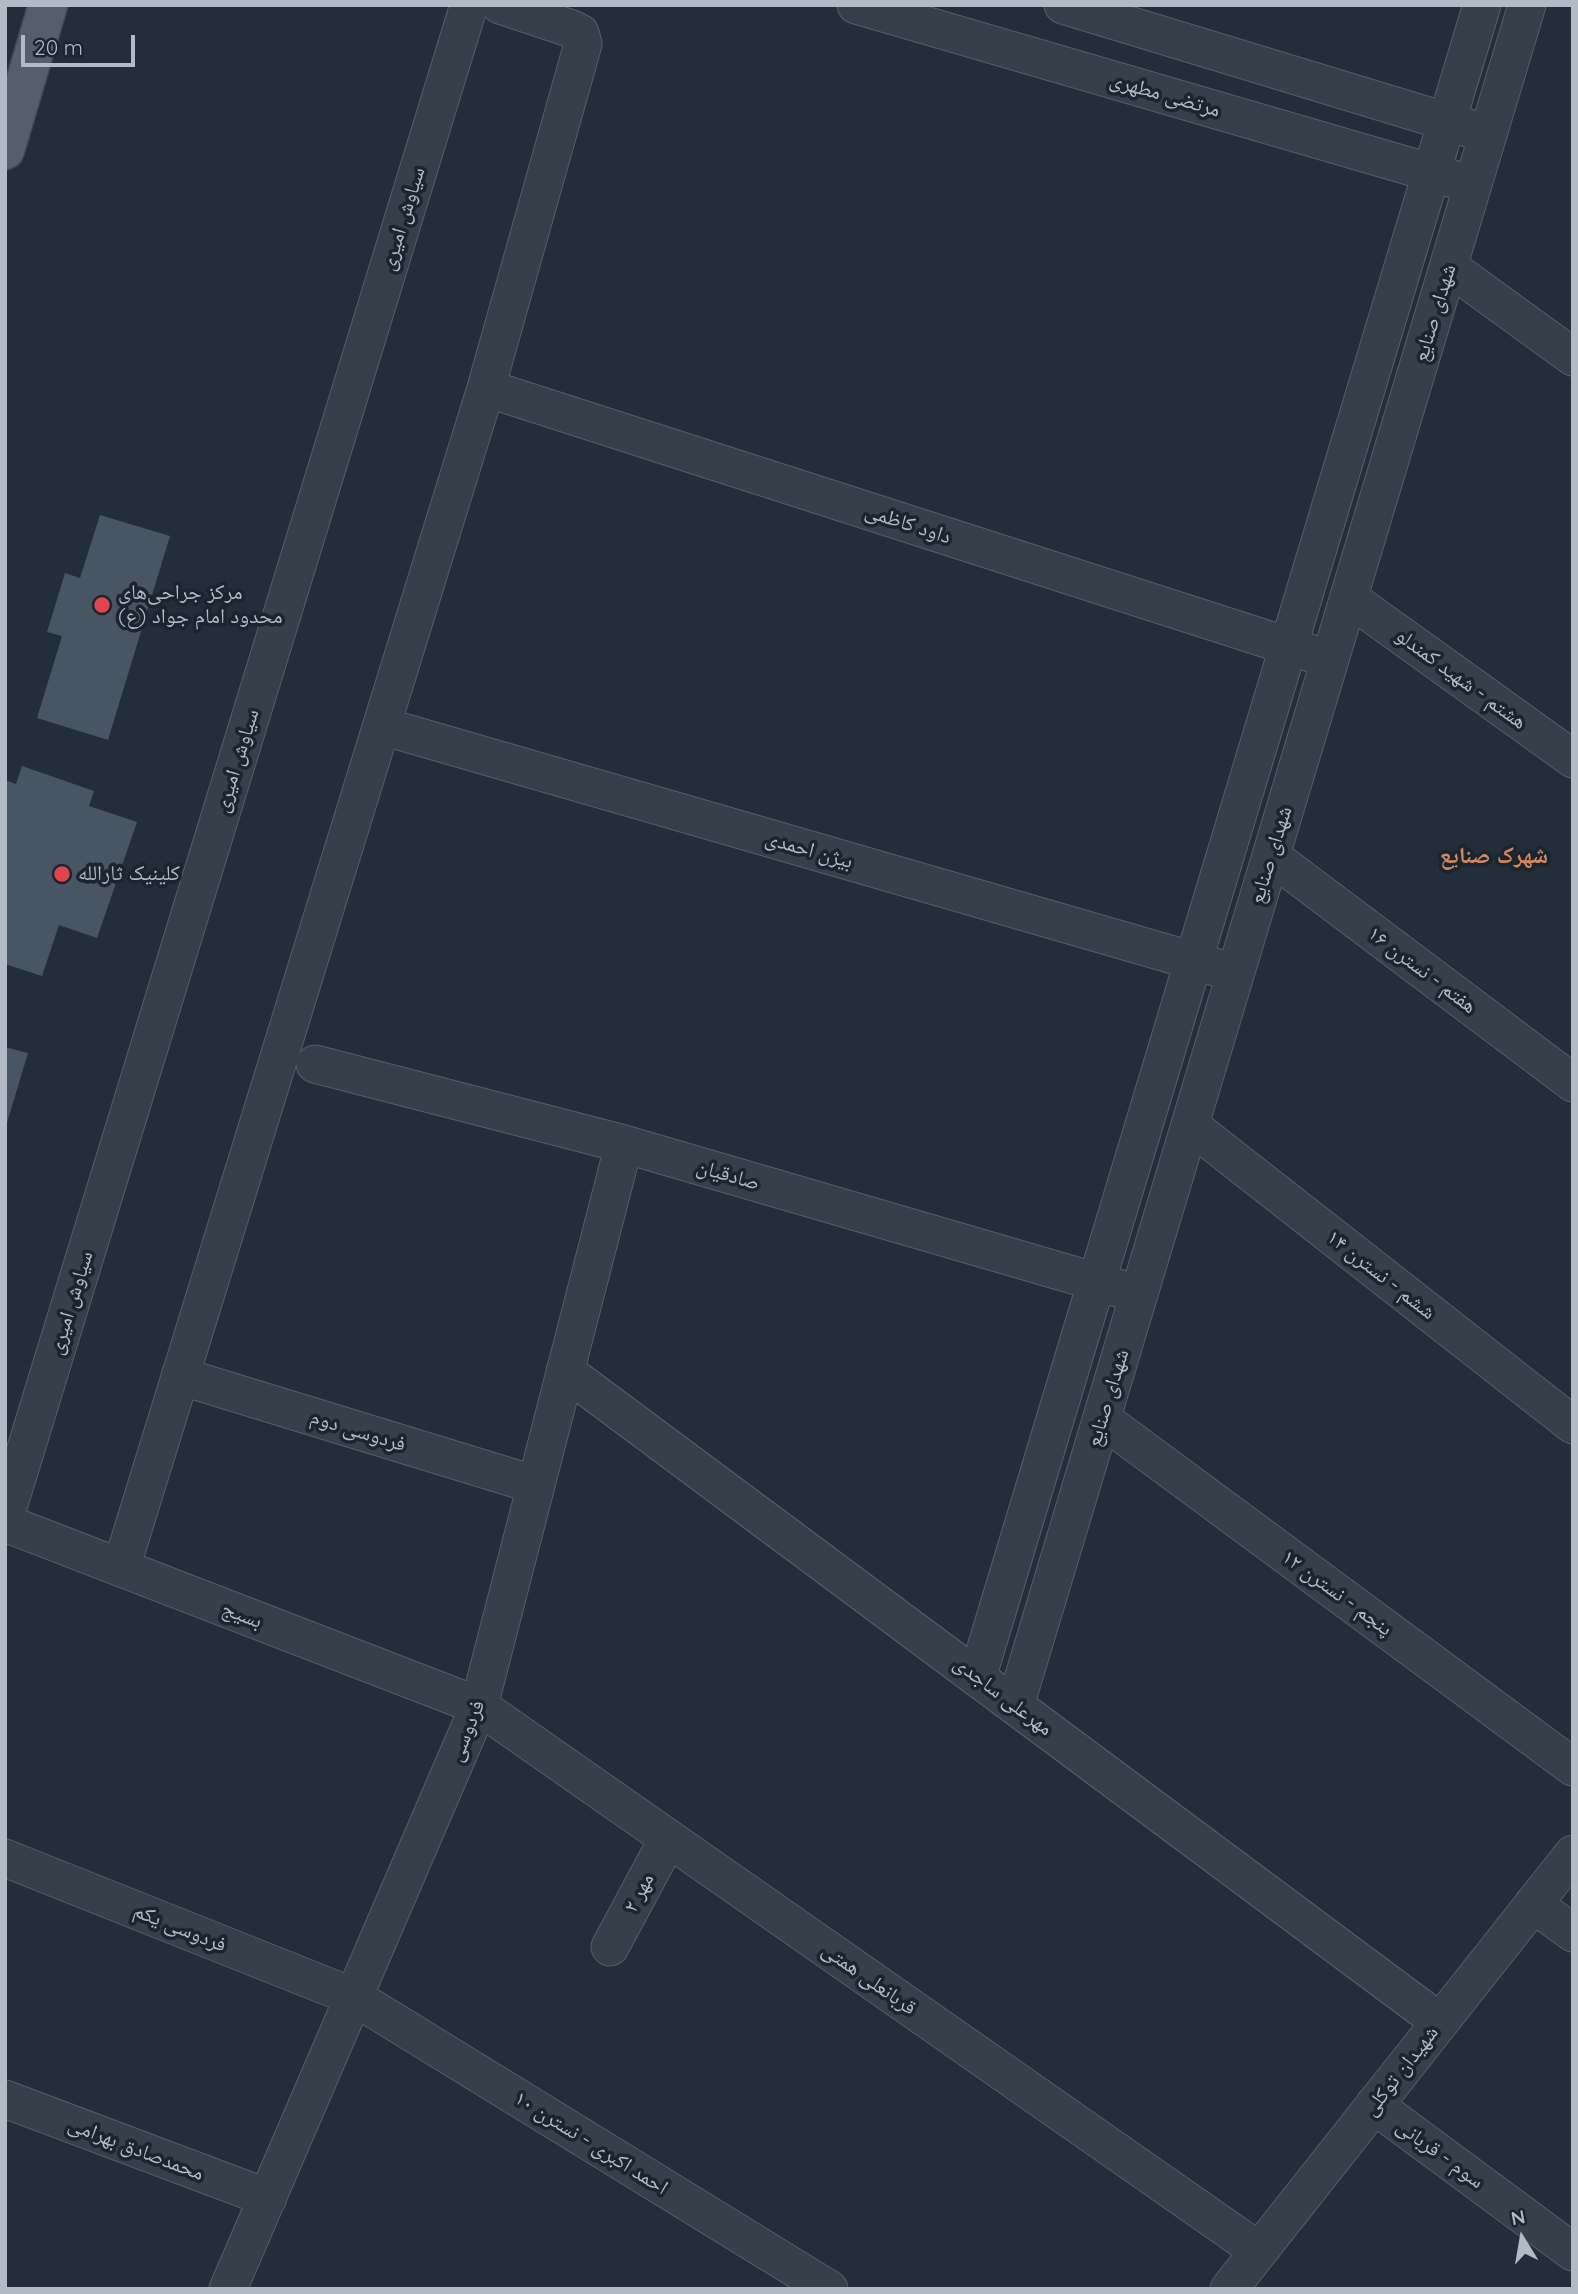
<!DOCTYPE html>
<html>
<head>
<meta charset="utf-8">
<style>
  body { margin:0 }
  #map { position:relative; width:1578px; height:2294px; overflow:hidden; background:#222e3a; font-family:Quicksand,sans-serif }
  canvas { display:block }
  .frame { position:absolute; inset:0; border:7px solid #b1bbc6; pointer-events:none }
  .north { position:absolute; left:1487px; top:2203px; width:70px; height:70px; -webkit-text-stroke:5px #1b252f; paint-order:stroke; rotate:349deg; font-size:19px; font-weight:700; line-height:28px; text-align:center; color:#b1bbc6 }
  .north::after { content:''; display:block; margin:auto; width:24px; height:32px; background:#b1bbc6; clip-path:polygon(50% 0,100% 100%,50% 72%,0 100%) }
  .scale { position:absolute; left:21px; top:35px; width:114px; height:32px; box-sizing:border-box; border:4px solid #b1bbc6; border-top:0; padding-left:9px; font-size:21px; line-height:24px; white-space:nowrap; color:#b1bbc6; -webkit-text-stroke:5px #1b252f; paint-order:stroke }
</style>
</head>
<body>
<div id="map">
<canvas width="1578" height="2294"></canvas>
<div class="frame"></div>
<div class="north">N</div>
<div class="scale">20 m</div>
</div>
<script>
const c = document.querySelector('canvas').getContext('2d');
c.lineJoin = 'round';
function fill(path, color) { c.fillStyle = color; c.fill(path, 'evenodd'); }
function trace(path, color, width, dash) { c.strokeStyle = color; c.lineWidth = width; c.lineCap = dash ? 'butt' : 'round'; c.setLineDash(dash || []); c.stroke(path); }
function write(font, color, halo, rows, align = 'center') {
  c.font = font + ' Quicksand,"Noto Naskh Arabic",sans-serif'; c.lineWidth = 7; c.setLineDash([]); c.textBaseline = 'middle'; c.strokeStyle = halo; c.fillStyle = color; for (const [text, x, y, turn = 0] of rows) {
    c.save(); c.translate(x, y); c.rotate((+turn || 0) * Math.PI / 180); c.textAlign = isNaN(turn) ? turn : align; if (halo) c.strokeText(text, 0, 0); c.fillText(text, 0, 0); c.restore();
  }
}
fill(new Path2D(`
  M 100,515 L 170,536 L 108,740 L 37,718 L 62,636 L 47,632 L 65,573 L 80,578 Z
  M 22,766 L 94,791 L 89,806 L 137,822 L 97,938 L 59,925 L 42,976 L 5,964 L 5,780 L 16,784 Z
  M 5,1047 L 28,1053 L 6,1126 L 5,1126 Z`), '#485663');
const minor = new Path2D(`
  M 856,5 L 1453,179
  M 1063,5 L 1471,129
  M 1449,267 L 1573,357
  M 486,388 L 1313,654
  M 1349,598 L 1573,759
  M 382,726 L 1218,968
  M 1271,856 L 1573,1083
  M 315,1064 L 624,1144 L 1121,1289
  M 1190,1125 L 1573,1425
  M 565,1371 L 1440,2022
  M 180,1376 L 536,1485
  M 1102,1419 L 1573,1767
  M 5,1517 L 469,5
  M 5,1523 L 479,1706 L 1259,2251
  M 121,1568 L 486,388 L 583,44 L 580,33 L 572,29 L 500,5
  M 977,1678 L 1482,5
  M 1015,1706 L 1527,5
  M 5,1858 L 354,1997 L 829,2289
  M 1533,1904 L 1573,1933
  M 610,1947 L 668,1839
  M 5,2099 L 268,2198
  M 1374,2105 L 1573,2252
  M 228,2289 L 479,1706 L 624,1144
  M 1229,2289 L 1573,1854`);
const major = new Path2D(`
  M 5,150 L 48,5`);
trace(minor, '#545e68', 39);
trace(major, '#3f4953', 41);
trace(minor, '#36404a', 37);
trace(major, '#545f6b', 38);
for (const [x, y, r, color] of [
  [102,605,9,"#e0444e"],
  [62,874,9,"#e0444e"]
]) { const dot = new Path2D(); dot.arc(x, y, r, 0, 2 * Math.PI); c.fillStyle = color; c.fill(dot); trace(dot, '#1b252f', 2.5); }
write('21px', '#b1bbc6', '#1b252f', [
  ["مرتضی مطهری",1165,95,16],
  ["سیاوش امیری",403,219,-73],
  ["شهدای صنایع",1435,313,-73],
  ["داود کاظمی",908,524,18],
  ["هشتم - شهید کمندلو",1461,679,36],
  ["سیاوش امیری",237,761,-73],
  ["بیژن احمدی",809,850,16],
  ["شهدای صنایع",1271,855,-73],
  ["هفتم - نسترن ۱۶",1422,970,37],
  ["صادقیان",728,1175,16],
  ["ششم - نسترن ۱۴",1381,1275,38],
  ["سیاوش امیری",71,1303,-73],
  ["شهدای صنایع",1108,1398,-73],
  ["فردوسی دوم",358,1431,17],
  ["پنجم - نسترن ۱۲",1337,1593,36],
  ["بسیج",242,1615,21],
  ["مهرعلی ساجدی",1003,1696,37],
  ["فردوسی",467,1731,-68],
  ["مهر ۲",639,1893,-62],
  ["فردوسی یکم",180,1928,22],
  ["قربانعلی همتی",869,1979,35],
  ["شهیدان توکلی",1401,2071,-52],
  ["احمد اکبری - نسترن ۱۰",591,2143,32],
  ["محمدصادق بهرامی",136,2149,21],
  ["سوم - قربانی",1440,2154,36]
]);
write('21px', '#b1bbc6', '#1b252f', [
  ["مرکز جراحی‌های",118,593],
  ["محدود امام جواد (ع)",118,617],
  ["کلینیک ثارالله",78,874]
], 'left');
write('bold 23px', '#d3875f', '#1b252f', [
  ["شهرک صنایع",1494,856]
]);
</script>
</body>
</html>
